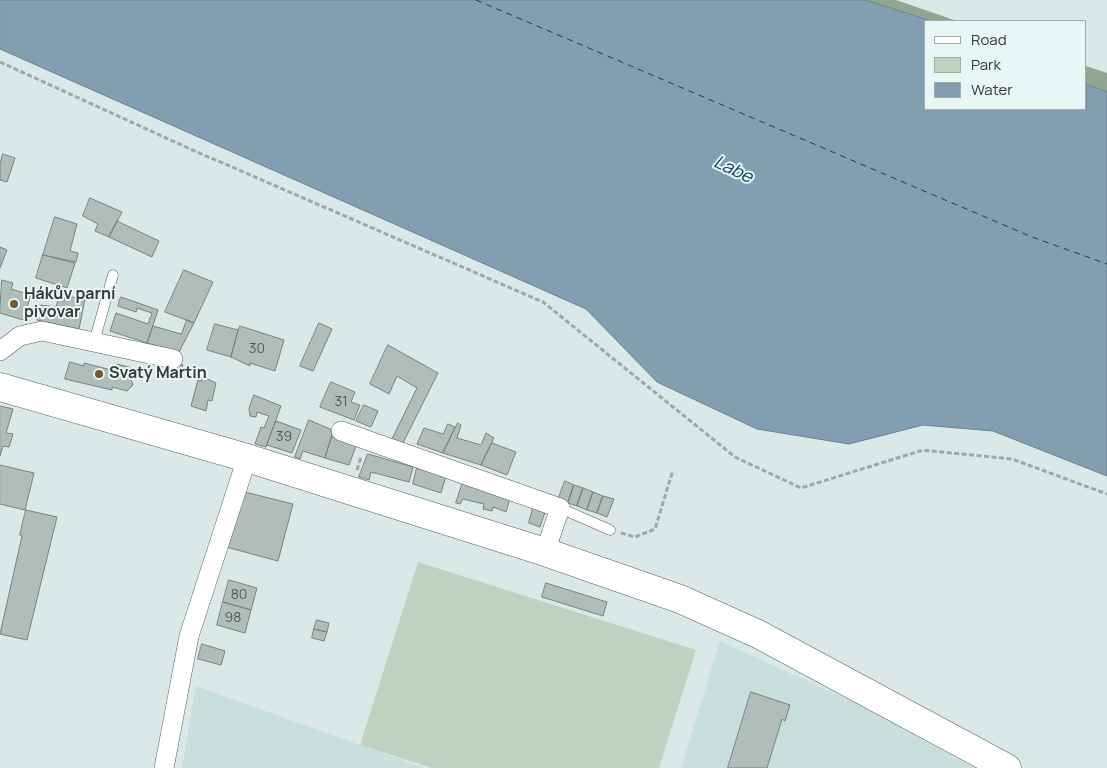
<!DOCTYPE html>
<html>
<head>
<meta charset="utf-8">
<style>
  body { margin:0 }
  #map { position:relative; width:1107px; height:768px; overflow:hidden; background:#dbe8e8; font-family:Manrope,sans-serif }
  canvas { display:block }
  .legend { position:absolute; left:924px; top:20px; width:162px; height:90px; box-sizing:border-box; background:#e8f6f5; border:1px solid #a0abaa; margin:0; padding:6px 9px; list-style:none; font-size:15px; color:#353a3a }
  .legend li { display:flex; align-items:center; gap:10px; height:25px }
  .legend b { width:25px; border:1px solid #a0abaa }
</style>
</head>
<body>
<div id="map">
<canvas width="1107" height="768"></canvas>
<ul class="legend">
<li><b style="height:6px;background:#fff"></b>Road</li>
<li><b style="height:14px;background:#bfd2c0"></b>Park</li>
<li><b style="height:14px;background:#829fb2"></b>Water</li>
</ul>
</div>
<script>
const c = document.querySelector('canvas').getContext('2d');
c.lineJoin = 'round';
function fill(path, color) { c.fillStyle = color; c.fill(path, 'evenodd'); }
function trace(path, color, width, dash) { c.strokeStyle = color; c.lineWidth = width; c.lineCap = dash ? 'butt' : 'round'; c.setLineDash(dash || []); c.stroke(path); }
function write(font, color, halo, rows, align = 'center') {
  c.font = font + ' Manrope,sans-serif'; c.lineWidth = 4; c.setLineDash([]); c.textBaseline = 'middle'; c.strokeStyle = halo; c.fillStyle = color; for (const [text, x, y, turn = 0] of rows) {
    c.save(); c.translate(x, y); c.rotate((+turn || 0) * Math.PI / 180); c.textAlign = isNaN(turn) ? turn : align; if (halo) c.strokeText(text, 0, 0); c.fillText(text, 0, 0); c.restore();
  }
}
fill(new Path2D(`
  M 720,641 L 864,707 L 974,768 L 681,768 Z
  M 196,686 L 424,768 L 182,768 Z`), '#c8dfde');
fill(new Path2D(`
  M 418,562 L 696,650 L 659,768 L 432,768 L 360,745 Z`), '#bfd2c0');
fill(new Path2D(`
  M 866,0 L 896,0 L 957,21 L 931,21 Z
  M 1086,66 L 1107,73 L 1107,92 L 1086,84 Z`), '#8fa790');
const water = new Path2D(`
  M 0,0 L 866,0 L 931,21 L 926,21 L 926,109 L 1086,109 L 1086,84 L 1107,92 L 1107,476 L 993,431 L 923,425 L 849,444 L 757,429 L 657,382 L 586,309 L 0,49 Z`);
fill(water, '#829fb2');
trace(water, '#6b818e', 1);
trace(new Path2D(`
  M 476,0 L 1032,237 L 1107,264`), '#0a415e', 1, [6, 5]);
const building = new Path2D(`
  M 3,154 L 15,158 L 7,182 L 0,180 L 0,164 Z
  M 90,198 L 122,212 L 109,237 L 95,231 L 98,224 L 83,216 Z
  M 55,217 L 77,224 L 70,251 L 78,253 L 76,262 L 43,255 Z
  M 117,221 L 159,241 L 152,257 L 109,237 Z
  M 0,247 L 7,250 L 0,268 Z
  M 43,255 L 75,263 L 67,288 L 36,278 Z
  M 184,270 L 213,282 L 194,323 L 165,312 Z
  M 2,280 L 13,283 L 11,289 L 31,295 L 23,320 L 0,313 Z
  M 65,296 L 85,299 L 79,329 L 37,320 L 41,305 L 56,307 L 58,300 L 64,301 Z
  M 121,297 L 158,310 L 147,343 L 110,331 L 116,313 L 148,324 L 152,313 L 137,308 L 136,312 L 118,306 Z
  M 187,320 L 194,323 L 179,352 L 147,343 L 153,326 L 181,334 Z
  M 319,323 L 332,329 L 313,371 L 300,366 Z
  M 215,324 L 238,330 L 231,357 L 207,350 Z
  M 240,326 L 284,340 L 275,371 L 250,363 L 250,366 L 231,357 Z
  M 388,345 L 438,373 L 401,447 L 390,443 L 417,388 L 397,376 L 389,394 L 370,384 Z
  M 168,360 L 183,365 L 180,374 L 165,369 Z
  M 70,362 L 84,366 L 84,363 L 115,371 L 117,364 L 132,368 L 130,377 L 133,385 L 127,391 L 112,387 L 112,390 L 65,379 Z
  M 203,377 L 216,383 L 212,401 L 208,400 L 206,411 L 191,406 L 198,380 L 201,381 Z
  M 331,382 L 355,392 L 351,402 L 360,405 L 354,420 L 320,407 Z
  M 254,395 L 281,406 L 266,447 L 255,444 L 261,427 L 264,428 L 269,416 L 257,412 L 256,417 L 250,416 L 249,409 Z
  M 364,405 L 378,411 L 371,427 L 356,421 Z
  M 0,406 L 13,409 L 6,433 L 13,434 L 9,447 L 3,446 L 0,456 Z
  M 309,420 L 330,429 L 332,434 L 325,458 L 303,451 L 300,459 L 295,457 Z
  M 276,421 L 301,430 L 292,453 L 267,445 Z
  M 458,423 L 461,425 L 457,438 L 481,445 L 486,433 L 494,438 L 481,465 L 443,453 Z
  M 448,424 L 455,427 L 443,453 L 417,444 L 424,428 L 443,434 Z
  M 332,437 L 356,446 L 349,465 L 325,458 Z
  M 492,443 L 516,452 L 507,475 L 481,465 Z
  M 368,454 L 413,467 L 409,482 L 371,472 L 369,480 L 359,477 Z
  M 0,465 L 34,473 L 25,510 L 0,504 Z
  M 417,468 L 446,476 L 441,493 L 413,484 Z
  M 565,481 L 574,485 L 568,503 L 558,500 Z
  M 463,482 L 511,495 L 506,512 L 493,507 L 492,511 L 483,509 L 484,504 L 463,499 L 460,504 L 456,503 Z
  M 574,485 L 583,488 L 577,506 L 568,503 Z
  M 583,488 L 593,492 L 587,510 L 577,506 Z
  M 241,491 L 293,504 L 278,561 L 226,547 Z
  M 593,492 L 603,496 L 597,513 L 587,510 Z
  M 603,496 L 614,499 L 607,517 L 597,513 Z
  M 534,504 L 546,509 L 540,527 L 529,523 Z
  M 26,510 L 57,517 L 27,640 L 0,634 L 22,536 L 20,535 Z
  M 229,580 L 257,588 L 251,610 L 223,602 Z
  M 546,583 L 607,602 L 603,616 L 542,597 Z
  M 223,602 L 251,610 L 245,633 L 217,625 Z
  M 317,620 L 329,623 L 327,632 L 314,629 Z
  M 314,629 L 327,632 L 324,641 L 312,638 Z
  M 202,644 L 225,651 L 221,665 L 198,659 Z
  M 751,692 L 790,705 L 785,721 L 782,719 L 767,768 L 728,768 Z`);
fill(building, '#b1bdb8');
trace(building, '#77827e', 1);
const lane = new Path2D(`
  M 94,342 L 113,275
  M 560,508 L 610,530`);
const street = new Path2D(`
  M 0,351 L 20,336 L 42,331 L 173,359
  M 341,431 L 560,508 L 545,552
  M 164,768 L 189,636 L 247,458`);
const secondary = new Path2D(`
  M 0,387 L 247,458 L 545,552 L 680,599 L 758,634 L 1007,768`);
trace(lane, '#545f5f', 11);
trace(street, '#545f5f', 20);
trace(secondary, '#545f5f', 29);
trace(new Path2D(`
  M 0,62 L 188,148 L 543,302 L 735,457 L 801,488 L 923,450 L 1012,459 L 1107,494
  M 357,470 L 361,457
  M 621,533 L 635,537 L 655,529 L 673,470`), '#9ea8a8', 3, [5, 2.5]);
trace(lane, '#fff', 10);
trace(street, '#fff', 19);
trace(secondary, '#fff', 28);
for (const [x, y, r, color] of [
  [14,304,5,"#74582b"],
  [99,374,5,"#74582b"]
]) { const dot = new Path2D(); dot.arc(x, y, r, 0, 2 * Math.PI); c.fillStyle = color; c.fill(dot); trace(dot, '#e8f6f5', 2); }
write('14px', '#545b5a', null, [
  ["30",257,349],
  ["31",341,402],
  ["39",284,437],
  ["80",239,595],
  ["98",233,618]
]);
write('bold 16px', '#353a3a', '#e8f6f5', [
  ["Hákův parní",24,295],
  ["pivovar",24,313],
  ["Svatý Martin",109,374]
], 'left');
write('italic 18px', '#0a415e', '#e8f6f5', [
  ["Labe",733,170,25]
]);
</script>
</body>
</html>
